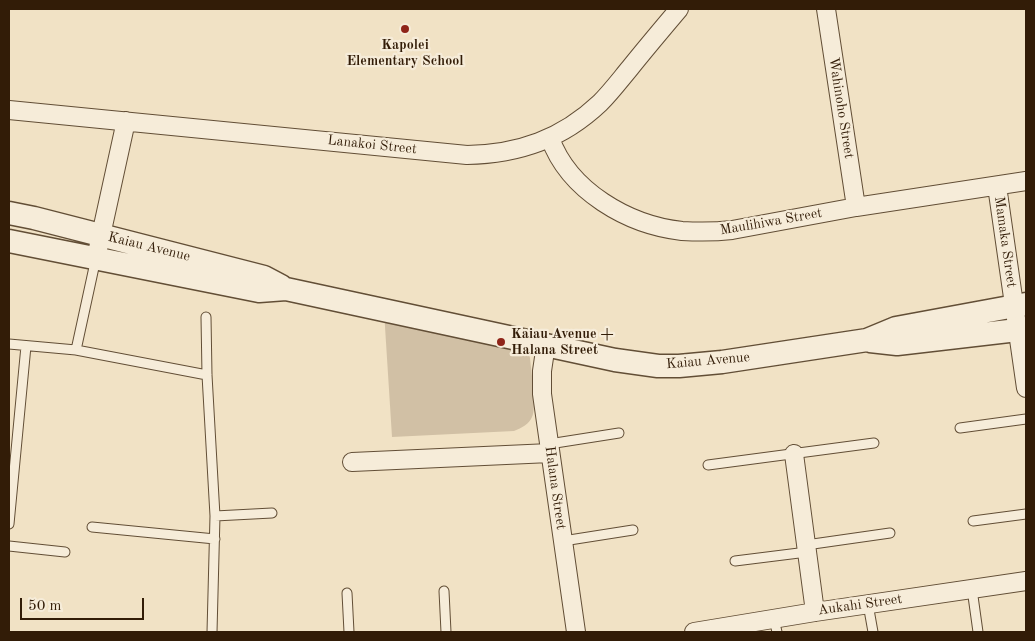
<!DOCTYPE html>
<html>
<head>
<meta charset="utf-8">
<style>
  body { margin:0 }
  #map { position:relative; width:1035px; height:641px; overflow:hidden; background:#f1e2c5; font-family:"Old Standard TT",serif }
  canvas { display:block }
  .frame { position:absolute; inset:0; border:10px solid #321c07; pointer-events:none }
  .scale { position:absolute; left:20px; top:598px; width:124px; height:22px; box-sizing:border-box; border:2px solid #321c07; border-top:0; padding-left:6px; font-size:15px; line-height:18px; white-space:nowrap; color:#321c07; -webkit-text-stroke:4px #f6ecd9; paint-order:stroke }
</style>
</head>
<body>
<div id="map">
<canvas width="1035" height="641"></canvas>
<div class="frame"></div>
<div class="scale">50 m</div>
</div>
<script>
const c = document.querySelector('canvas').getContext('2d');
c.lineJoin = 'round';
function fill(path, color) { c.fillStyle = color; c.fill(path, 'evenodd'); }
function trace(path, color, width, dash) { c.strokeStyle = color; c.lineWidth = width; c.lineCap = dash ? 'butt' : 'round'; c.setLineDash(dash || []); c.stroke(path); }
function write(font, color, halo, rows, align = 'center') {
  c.font = font + ' "Old Standard TT",serif'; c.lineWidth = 4.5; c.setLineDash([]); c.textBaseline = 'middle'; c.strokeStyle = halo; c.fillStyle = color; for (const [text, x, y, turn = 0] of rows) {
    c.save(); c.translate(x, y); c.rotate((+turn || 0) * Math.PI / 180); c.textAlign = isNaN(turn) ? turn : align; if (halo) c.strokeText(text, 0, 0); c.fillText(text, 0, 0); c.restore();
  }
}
fill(new Path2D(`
  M 384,311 L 528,352 L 530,358 C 531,370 537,408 532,417 C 529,424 522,428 514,431 L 392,437 Z`), '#d1c0a5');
const service = new Path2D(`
  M 206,317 L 207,375 L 215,516 L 212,632
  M 9,344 L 76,350 L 207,375
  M 76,350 L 96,258
  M 960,428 L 1026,419
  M 549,444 L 619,433
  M 708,465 L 874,443
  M 215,516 L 272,513
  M 973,521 L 1026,514
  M 9,524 L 26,346
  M 92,527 L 215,539
  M 563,541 L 633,530
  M 806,545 L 890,533
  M 9,546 L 65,552
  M 735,561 L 807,552
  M 972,589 L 978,632
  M 444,591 L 446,632
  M 347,593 L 349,632
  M 868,604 L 873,632
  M 774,619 L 777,632`);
const minor = new Path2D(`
  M 826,9 L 856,207
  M 9,110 L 467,155 C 519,154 562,139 600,103 C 611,92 620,80 630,68 C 646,48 663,28 679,9
  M 550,138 C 569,191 628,225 682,231 C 699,232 715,232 732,230 L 856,207 L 1026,181
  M 997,186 L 1026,388
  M 96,258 L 126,121
  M 546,344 L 542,371 L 542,394 L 576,632
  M 794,454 L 815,612
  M 352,462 L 550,453
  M 694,632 L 815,612 L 1026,581`);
const tertiary = new Path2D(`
  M 9,213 L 34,218 L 264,277 L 281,286
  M 9,241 L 259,291 L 286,289 L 615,360 L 658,366 L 679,366 L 722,362 L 867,340 L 896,328 L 1026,304
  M 870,341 L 897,344 L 1026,329`);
trace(service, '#624e36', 11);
trace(minor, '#624e36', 20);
trace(tertiary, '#624e36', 25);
trace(service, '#f6ecd9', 9);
trace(minor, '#f6ecd9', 18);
trace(tertiary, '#f6ecd9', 22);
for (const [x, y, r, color] of [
  [405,29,5,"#8f2418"],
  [501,342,5,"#8f2418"]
]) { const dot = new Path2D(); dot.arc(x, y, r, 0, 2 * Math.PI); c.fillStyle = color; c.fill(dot); trace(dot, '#f6ecd9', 2); }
write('bold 14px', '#321c07', '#f6ecd9', [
  ["Kapolei",405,45],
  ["Elementary School",405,61],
  ["Kaiau Avenue +",511,334,"left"],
  ["Halana Street",511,350,"left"]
]);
write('14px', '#321c07', '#f6ecd9', [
  ["Wahinoho Street",841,108,81],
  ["Lanakoi Street",372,145,6],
  ["Maulihiwa Street",771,222,-10],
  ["Mamaka Street",1005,242,82],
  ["Kaiau Avenue",149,247,14],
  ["Kaiau Avenue",708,361,-5],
  ["Halana Street",555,488,82],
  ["Aukahi Street",860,605,-8]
]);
</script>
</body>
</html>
